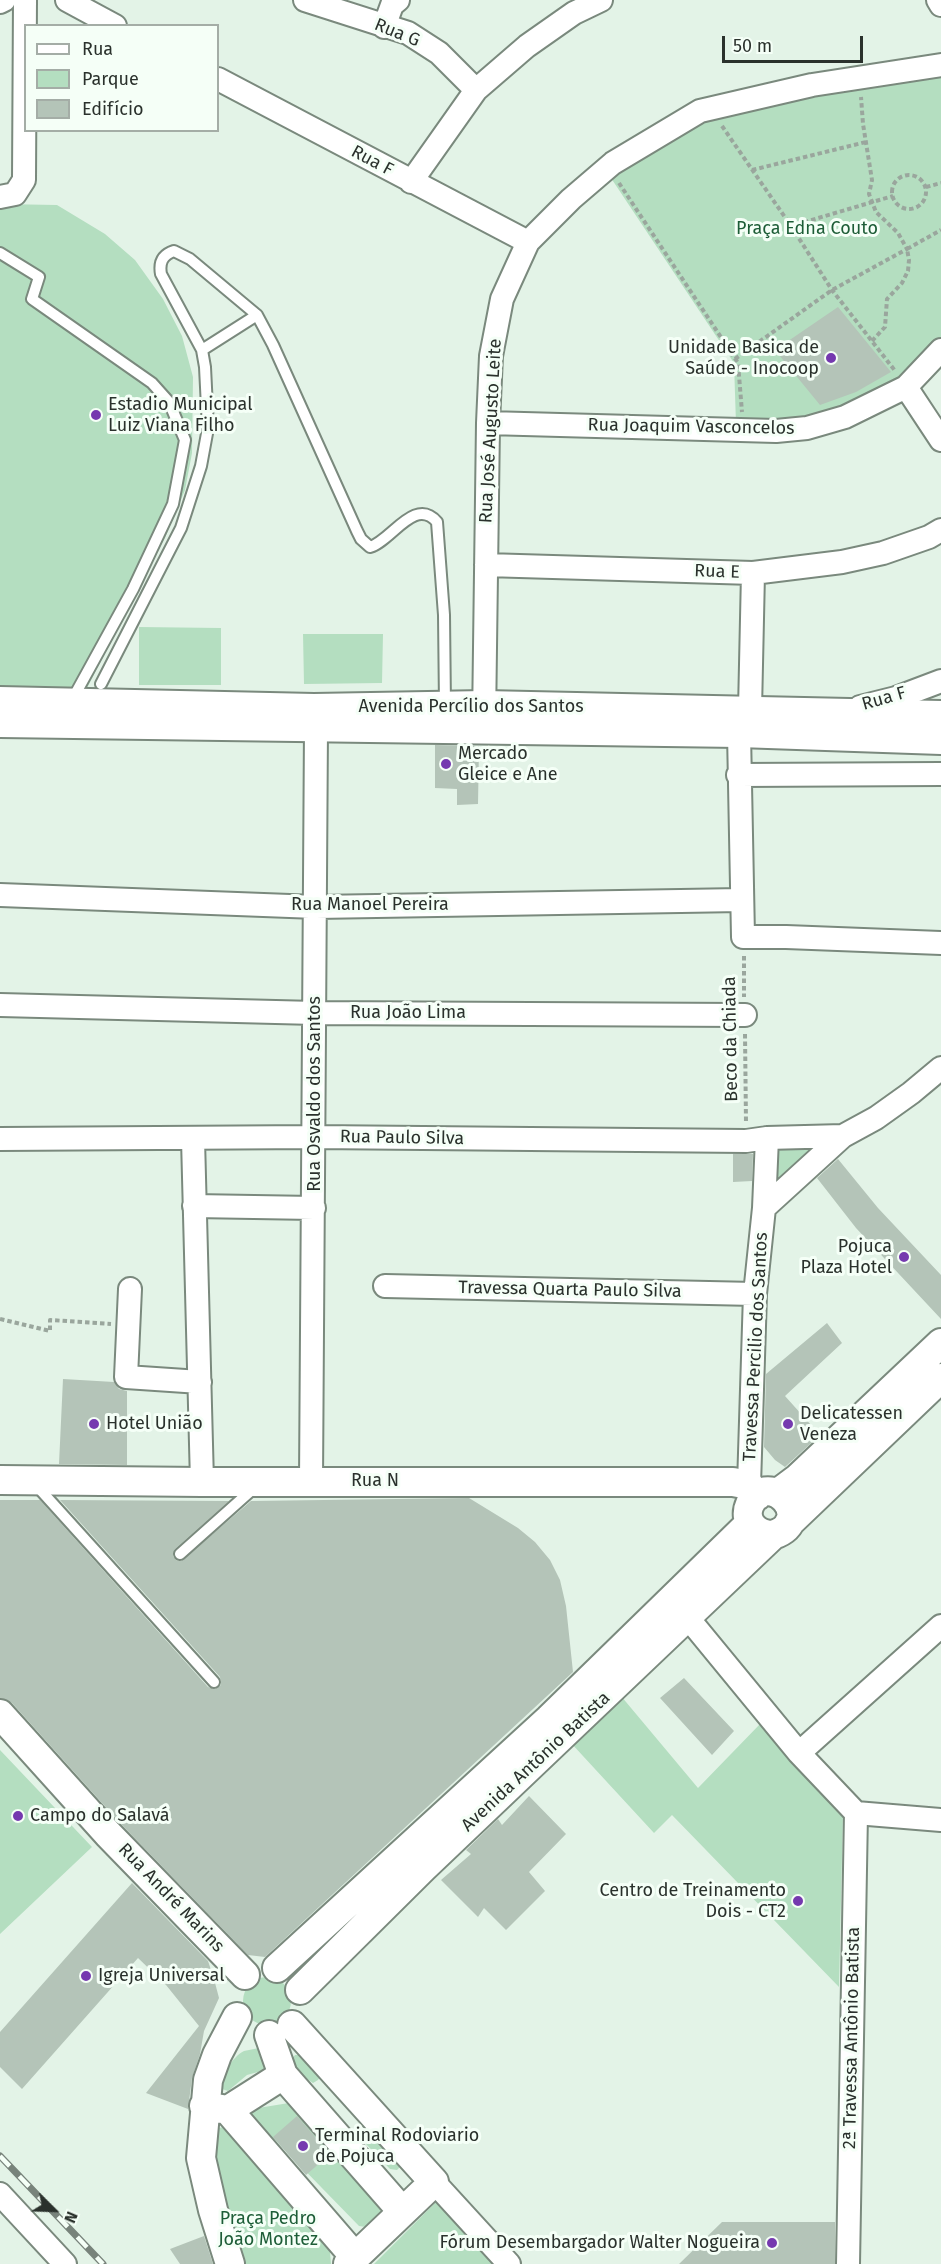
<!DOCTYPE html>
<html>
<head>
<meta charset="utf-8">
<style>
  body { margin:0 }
  #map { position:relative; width:941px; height:2264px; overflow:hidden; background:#e3f3e7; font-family:"Fira Sans",sans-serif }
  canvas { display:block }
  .legend { position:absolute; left:24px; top:24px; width:195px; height:108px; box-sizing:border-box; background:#f5fff7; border:2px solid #a4ada6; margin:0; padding:8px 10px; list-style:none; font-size:18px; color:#2a312c }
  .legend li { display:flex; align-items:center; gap:12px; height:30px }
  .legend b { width:30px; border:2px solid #a4ada6 }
  .north { position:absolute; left:24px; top:2180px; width:60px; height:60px; -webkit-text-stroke:4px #f5fff7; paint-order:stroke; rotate:113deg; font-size:16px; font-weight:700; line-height:24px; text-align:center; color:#2a312c }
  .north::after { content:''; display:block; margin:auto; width:21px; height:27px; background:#2a312c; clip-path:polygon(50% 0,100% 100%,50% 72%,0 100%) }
  .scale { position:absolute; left:722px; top:36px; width:141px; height:27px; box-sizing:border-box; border:3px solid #2a312c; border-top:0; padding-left:8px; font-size:18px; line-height:21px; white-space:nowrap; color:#2a312c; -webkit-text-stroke:4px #f5fff7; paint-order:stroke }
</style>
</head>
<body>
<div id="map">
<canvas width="941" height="2264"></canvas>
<ul class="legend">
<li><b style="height:8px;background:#fff"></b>Rua</li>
<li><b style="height:16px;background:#b4dec0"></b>Parque</li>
<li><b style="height:16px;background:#b4c4b8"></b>Edifício</li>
</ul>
<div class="north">N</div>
<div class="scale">50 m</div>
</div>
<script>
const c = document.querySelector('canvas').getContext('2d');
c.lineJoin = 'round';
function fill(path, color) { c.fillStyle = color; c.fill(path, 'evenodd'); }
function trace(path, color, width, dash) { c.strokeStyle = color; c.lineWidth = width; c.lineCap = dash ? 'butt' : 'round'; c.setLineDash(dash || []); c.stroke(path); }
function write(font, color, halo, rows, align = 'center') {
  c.font = font + ' "Fira Sans",sans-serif'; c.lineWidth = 6; c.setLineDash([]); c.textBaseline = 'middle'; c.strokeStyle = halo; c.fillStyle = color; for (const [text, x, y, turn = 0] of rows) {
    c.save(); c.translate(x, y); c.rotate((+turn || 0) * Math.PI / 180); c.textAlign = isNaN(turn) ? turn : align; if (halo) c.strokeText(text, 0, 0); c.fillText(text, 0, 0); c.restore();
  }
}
fill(new Path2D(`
  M 941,75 L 941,341 L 911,369 L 869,397 L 823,415 L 793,421 L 736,424 L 734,363 L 609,175 L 726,109 Z
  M 0,204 L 57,205 L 105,234 L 135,260 L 163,299 L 182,336 L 193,377 L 192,453 L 185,490 L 165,538 L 87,688 L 0,687 Z
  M 139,627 L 221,628 L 221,685 L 139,685 Z
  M 303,634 L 383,634 L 382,683 L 304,684 Z
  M 813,1146 L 774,1192 L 778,1150 Z
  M 621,1696 L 698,1788 L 762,1722 L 843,1812 L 839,1987 L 672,1815 L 654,1833 L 571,1743 Z
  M 0,1750 L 92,1847 L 0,1934 Z
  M243 2001a24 24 0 1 1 48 0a24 24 0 1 1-48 0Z
  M 259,2048 L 268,2063 L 265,2070 L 247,2075 L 228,2091 L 222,2089 C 221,2076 232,2057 244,2051 C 249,2050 254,2049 259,2048 Z
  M 295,2055 L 300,2055 L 322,2074 L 318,2080 L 313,2083 L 298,2073 L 291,2060 Z
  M 295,2102 L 381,2207 L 379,2219 L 366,2227 L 359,2226 L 246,2110 Z
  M 227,2126 L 326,2243 L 330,2252 L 331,2264 L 241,2264 L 218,2180 L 213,2142 L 219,2128 Z
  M 374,2127 L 401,2166 L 397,2170 L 390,2169 L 366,2144 L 364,2139 L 365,2128 Z
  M 437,2201 L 497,2264 L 374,2264 Z`), '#b4dec0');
fill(new Path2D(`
  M 838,307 L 891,372 L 856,392 L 820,405 L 775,350 Z
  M 435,745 L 479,746 L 478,804 L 457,805 L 457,789 L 435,788 Z
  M 733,1154 L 753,1154 L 752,1181 L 733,1182 Z
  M 838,1159 L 878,1208 L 941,1275 L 941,1319 L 856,1228 L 817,1178 Z
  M 827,1323 L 842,1343 L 785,1396 L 820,1435 L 785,1467 L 775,1460 L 764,1447 L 766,1374 Z
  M 63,1379 L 114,1382 L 119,1389 L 127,1391 L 127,1465 L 59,1464 Z
  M 469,1498 L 518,1528 L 535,1542 L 550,1560 L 560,1580 L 566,1606 L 573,1672 L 265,1957 L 248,1955 L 120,1823 L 12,1703 L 0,1698 L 0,1500 L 40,1500 L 208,1687 L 215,1689 L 221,1685 L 220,1677 L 60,1500 L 229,1501 L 175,1549 L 173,1556 L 177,1561 L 181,1561 L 251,1501 Z
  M 684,1678 L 734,1731 L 712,1755 L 660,1698 Z
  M 529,1796 L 566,1834 L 529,1872 L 545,1891 L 506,1930 L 484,1908 L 478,1917 L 441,1880 L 471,1854 L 466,1850 L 498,1819 L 502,1825 Z
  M 132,1883 L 208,1961 L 214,1979 L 219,1998 L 204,2031 L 200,2054 L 192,2078 L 188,2109 L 146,2093 L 199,2026 L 166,1985 L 138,1958 L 22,2089 L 0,2067 L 0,2032 Z
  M 297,2116 L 330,2154 L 306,2175 L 273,2137 Z
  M 722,2222 L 835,2222 L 835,2264 L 679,2264 Z
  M 204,2236 L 213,2264 L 180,2264 L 170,2249 Z`), '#b4c4b8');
const service = new Path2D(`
  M 0,253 L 39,277 L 32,299 L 152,383 L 169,402 L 185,440 L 173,504 L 133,589 L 72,700
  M 202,350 L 257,315
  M 101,684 L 181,528 L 201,466 L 208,428 L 205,367 L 202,350 L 161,274 C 159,263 162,255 174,251 L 190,259 L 257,315 L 273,345 L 357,531 L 361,539 L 370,547 C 391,541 415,496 437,522 L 444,615 L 445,706
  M 35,1484 L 214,1682
  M 180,1554 L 254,1488`);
const minor = new Path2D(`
  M 67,0 L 115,26
  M 305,0 L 408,33 L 439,53 L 476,90
  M 938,0 L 941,5
  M 0,2 L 4,0
  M 384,27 L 392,5 L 398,0
  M 218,79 L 528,242
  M 411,182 L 476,90 L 527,46 L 574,13 L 601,0
  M 0,197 L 15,194 L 24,180 L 25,0
  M 906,387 L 941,440
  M 488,423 L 776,431 L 807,428 L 845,417 L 906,387 L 941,350
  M 486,565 L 753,573 L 842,562 L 883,553 L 929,537 L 941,530
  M 860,707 L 896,698 L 941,681
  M 750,710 L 753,573
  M 484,722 L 488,423 L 491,356 L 502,299 L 528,242 L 571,199 L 613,163 L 700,111 L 812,85 L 941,65
  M 739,733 L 743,937 L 786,937 L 941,943
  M 738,775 L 941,774
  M 0,895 L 316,907 L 741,900
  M 0,1005 L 315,1013 L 745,1015
  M 0,1139 L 315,1137 L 746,1141 L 767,1138 L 843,1136
  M 193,1139 L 202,1482
  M 194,1206 L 314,1208
  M 764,1208 L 843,1136 L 876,1118 L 911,1093 L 941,1068
  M 385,1286 L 755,1294
  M 130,1289 L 126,1377 L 200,1382
  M 311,1481 L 316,728 L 314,712
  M 749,1485 L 755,1294 L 764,1208 L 767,1138
  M 688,1618 L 799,1753 L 856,1813 L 941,1820
  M 799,1753 L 941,1626
  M 434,2182 L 509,2264
  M 0,2194 L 65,2264
  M 848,2264 L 856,1813`);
const tertiary = new Path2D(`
  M 0,701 L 314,708 L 485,705 L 941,715
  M 0,723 L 739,733 L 941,740
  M 0,1480 L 202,1482 L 733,1482 L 749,1485 L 757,1496
  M 778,1493 L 798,1478 L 941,1343
  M 789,1523 L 941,1378
  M 0,1714 L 108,1834 L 245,1975
  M 277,1968 L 549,1719 L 750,1523
  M 300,1990 L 423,1868 L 773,1535 C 818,1520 769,1467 750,1504 C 742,1521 756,1535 773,1535
  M 292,2025 L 434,2182 L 348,2264
  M 269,2035 L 283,2075 L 402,2211
  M 204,2106 L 228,2110 L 355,2257
  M 228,2110 L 283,2075
  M 230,2264 L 213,2210 L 201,2158 L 208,2080 L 217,2055 L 237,2017`);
trace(service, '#7a897d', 14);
trace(minor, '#7a897d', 26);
trace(tertiary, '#7a897d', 32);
trace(new Path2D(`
  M 722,126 L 791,226 L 893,196
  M 752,170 L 866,142
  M892 192a17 17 0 1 1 34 0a17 17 0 1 1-34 0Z
  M 619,183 L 738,363 L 742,412
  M 926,187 L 941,183
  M 791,226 L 832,290 L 896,372
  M 872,341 L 885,327 L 887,299 L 902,283 L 908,271 L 909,260 L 907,249 L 941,230
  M 735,359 L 832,290 L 907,249 L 898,233 L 876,212 L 869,194 L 872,180 L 863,124 L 861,97
  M 744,956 L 744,997
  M 745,1034 L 746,1123
  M 0,1319 L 50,1331 L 50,1320 L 111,1324`), '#9aa69d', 4, [4.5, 3]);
trace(service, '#fff', 10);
trace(minor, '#fff', 22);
trace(tertiary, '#fff', 28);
const rail = new Path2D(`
  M 0,2156 L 103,2264`);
trace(rail, '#78837b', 7);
trace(rail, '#f5fff7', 4.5, [14]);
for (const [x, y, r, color] of [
  [831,358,6,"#7539af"],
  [96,415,6,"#7539af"],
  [446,764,6,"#7539af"],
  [904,1257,6,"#7539af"],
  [94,1424,6,"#7539af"],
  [788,1424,6,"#7539af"],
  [18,1816,6,"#7539af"],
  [798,1901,6,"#7539af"],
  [86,1976,6,"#7539af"],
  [303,2146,6,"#7539af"],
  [772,2243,6,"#7539af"]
]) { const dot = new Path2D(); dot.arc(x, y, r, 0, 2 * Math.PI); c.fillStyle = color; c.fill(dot); trace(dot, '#f5fff7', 2); }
write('18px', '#2a312c', '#f5fff7', [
  ["Rua G",397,33,22],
  ["Rua F",372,161,28],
  ["Rua Joaquim Vasconcelos",691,427,1],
  ["Rua José Augusto Leite",491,431,-87],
  ["Rua E",717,572,2],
  ["Rua F",884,699,-16],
  ["Avenida Percílio dos Santos",471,707],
  ["Rua Manoel Pereira",370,905],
  ["Rua João Lima",408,1013],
  ["Beco da Chiada",731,1039,-91],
  ["Rua Osvaldo dos Santos",315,1094,-90],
  ["Rua Paulo Silva",402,1138,1],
  ["Travessa Quarta Paulo Silva",570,1290,1],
  ["Travessa Percilio dos Santos",756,1347,-87],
  ["Rua N",375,1481],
  ["Avenida Antônio Batista",536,1762,-43],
  ["Rua André Marins",171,1898,46],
  ["2ª Travessa Antônio Batista",852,2038,-89]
]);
write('18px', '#1d5d37', '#f5fff7', [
  ["Praça Edna Couto",807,229],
  ["Praça Pedro",268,2219],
  ["João Montez",268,2240]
]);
write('18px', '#2a312c', '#f5fff7', [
  ["Unidade Basica de",819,348,"right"],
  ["Saúde - Inocoop",819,369,"right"],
  ["Estadio Municipal",108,405],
  ["Luiz Viana Filho",108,426],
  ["Mercado",458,754],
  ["Gleice e Ane",458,775],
  ["Pojuca",892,1247,"right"],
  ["Plaza Hotel",892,1268,"right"],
  ["Delicatessen",800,1414],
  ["Veneza",800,1435],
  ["Hotel União",106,1424],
  ["Campo do Salavá",30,1816],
  ["Centro de Treinamento",786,1891,"right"],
  ["Dois - CT2",786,1912,"right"],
  ["Igreja Universal",98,1976],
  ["Terminal Rodoviario",315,2136],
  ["de Pojuca",315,2157],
  ["Fórum Desembargador Walter Nogueira",760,2243,"right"]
], 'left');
</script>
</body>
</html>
